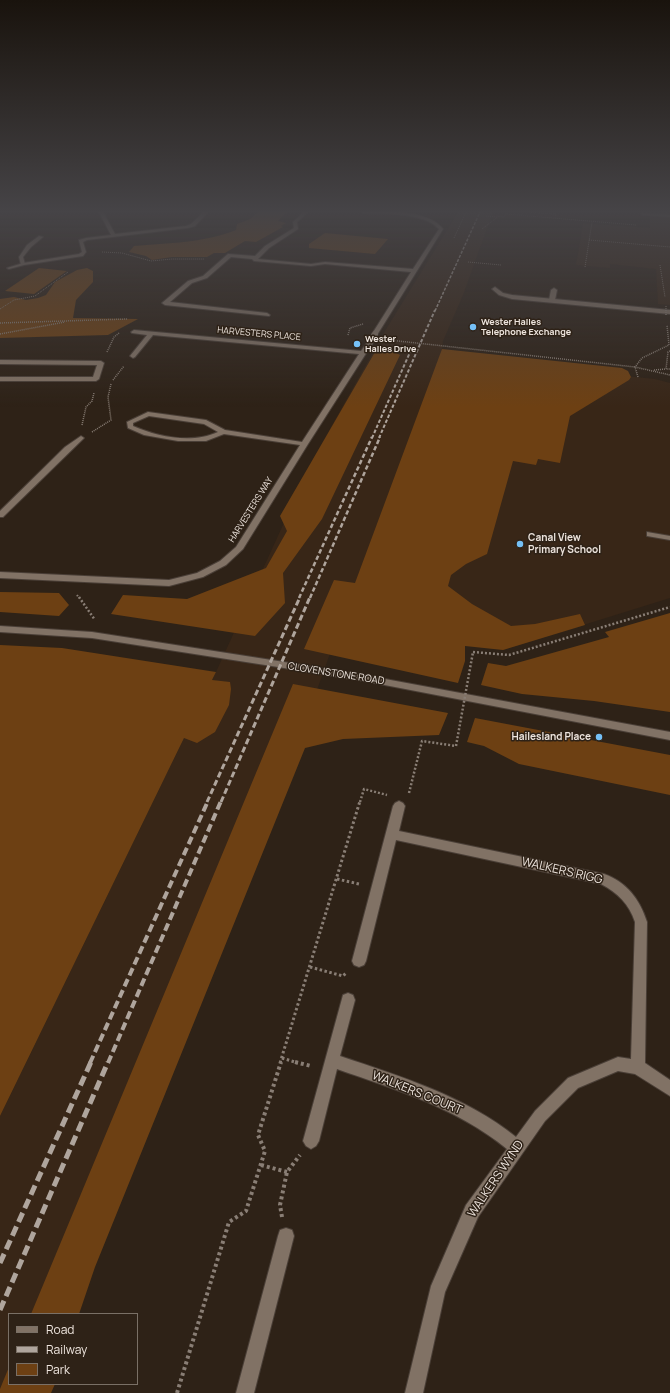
<!DOCTYPE html>
<html>
<head>
<meta charset="utf-8">
<style>
  body { margin:0 }
  #map { position:relative; width:670px; height:1393px; overflow:hidden; background:#2e2217; font-family:Manrope,sans-serif }
  canvas { display:block }
  .legend { position:absolute; left:8px; top:1313px; width:130px; height:72px; box-sizing:border-box; background:#2e2217; border:1px solid #7a7066; margin:0; padding:5px 7px; list-style:none; font-size:12px; color:#ede4dd }
  .legend li { display:flex; align-items:center; gap:8px; height:20px }
  .legend b { width:20px; border:1px solid #7a7066 }
</style>
</head>
<body>
<div id="map">
<canvas width="670" height="1393"></canvas>
<ul class="legend">
<li><b style="height:5px;background:#817265"></b>Road</li>
<li><b style="height:5px;background:#afa59d"></b>Railway</li>
<li><b style="height:11px;background:#6d4013"></b>Park</li>
</ul>
</div>
<script>
const c = document.querySelector('canvas').getContext('2d');
c.lineJoin = 'round';
function fill(path, color) { c.fillStyle = color; c.fill(path, 'evenodd'); }
function trace(path, color, width, dash) { c.strokeStyle = color; c.lineWidth = width; c.lineCap = dash ? 'butt' : 'round'; c.setLineDash(dash || []); c.stroke(path); }
function write(font, color, halo, rows, align = 'center') {
  c.font = font + ' Manrope,sans-serif'; c.lineWidth = 3; c.setLineDash([]); c.textBaseline = 'middle'; c.strokeStyle = halo; c.fillStyle = color; for (const [text, x, y, turn = 0] of rows) {
    c.save(); c.translate(x, y); c.rotate((+turn || 0) * Math.PI / 180); c.textAlign = isNaN(turn) ? turn : align; if (halo) c.strokeText(text, 0, 0); c.fillText(text, 0, 0); c.restore();
  }
}
fill(new Path2D(`
  M 458,212 L 493,212 L 463,295 L 443,341 L 442,349 L 438,363 L 554,369 L 655,379 L 670,383 L 670,598 L 503,650 L 355,583 L 317,690 L 76,1314 L 9,1314 L 9,1384 L 0,1393 L 0,1116 L 216,672 L 313,459 L 385,331 Z
  M 650,212 L 670,212 L 670,305 L 658,304 L 656,269 L 610,264 L 610,268 L 576,265 L 583,223 L 650,228 Z`), '#382617');
fill(new Path2D(`
  M 258,212 L 287,212 L 278,221 L 286,223 L 281,226 L 283,227 L 256,242 L 245,241 L 225,253 L 214,253 L 207,257 L 172,257 L 152,260 L 146,256 L 129,252 L 134,246 C 168,243 204,243 236,230 L 237,224 L 250,219 Z
  M 325,233 L 388,239 L 375,254 L 309,248 L 309,244 Z
  M 39,268 L 67,271 L 34,294 L 5,291 Z
  M 87,268 L 93,271 L 93,282 L 76,300 L 73,318 L 138,319 L 108,335 L 0,338 L 0,299 L 14,297 L 26,300 L 38,298 L 46,295 L 55,282 L 77,270 Z
  M 389,349 L 400,355 L 322,519 L 283,573 L 285,603 L 255,636 L 111,614 L 123,595 L 187,599 L 266,568 L 287,531 L 280,516 L 375,352 Z
  M 442,349 L 622,368 L 628,371 L 631,377 L 629,380 L 570,416 L 560,463 L 538,459 L 536,465 L 513,461 L 487,554 L 466,564 L 451,575 L 448,586 L 472,604 L 511,626 L 535,624 L 580,614 L 585,625 L 503,650 L 465,646 L 465,661 L 458,683 L 304,649 L 334,580 L 355,583 Z
  M 0,592 L 59,593 L 69,605 L 59,616 L 0,612 Z
  M 670,613 L 670,712 L 594,701 L 522,694 L 481,685 L 488,663 L 506,666 L 609,637 L 605,632 Z
  M 0,645 L 62,648 L 216,672 L 212,680 L 230,682 L 231,689 L 229,705 L 215,732 L 197,743 L 184,738 L 0,1116 Z
  M 293,684 L 448,713 L 439,735 L 343,739 L 305,748 L 95,1267 L 79,1314 L 31,1314 Z
  M 475,718 L 670,755 L 670,795 L 519,764 L 484,746 L 467,742 Z
  M 9,1367 L 9,1384 L 55,1384 L 51,1393 L 0,1393 L 0,1389 Z`), '#6d4013');
const service = new Path2D(`
  M 641,213 L 670,215 L 670,217 L 643,215 Z
  M 39,236 L 43,237 L 31,247 L 23,257 L 25,264 L 21,265 L 19,257 L 27,245 Z
  M 554,288 L 557,290 L 555,300 L 552,302 L 549,300 L 551,290 Z
  M 647,532 L 670,536 L 670,540 L 647,536 Z`);
const minor = new Path2D(`
  M 99,212 L 103,212 L 115,234 L 186,226 L 191,224 L 204,212 L 208,212 L 195,226 L 188,228 L 87,240 L 83,242 L 86,252 L 83,256 L 24,265 L 9,269 L 7,268 L 23,263 L 79,254 L 82,252 L 79,240 L 86,238 L 111,235 Z
  M 304,212 L 308,212 L 297,222 L 298,229 L 269,248 L 258,259 L 311,264 L 325,262 L 413,269 L 439,229 C 424,212 385,214 364,213 L 362,212 C 385,212 427,209 443,229 L 377,335 L 372,334 L 411,272 L 325,264 L 311,266 L 254,261 L 252,259 L 231,257 L 207,278 L 192,283 L 170,302 L 267,313 L 270,315 L 269,316 L 165,305 L 162,303 L 188,281 L 203,276 L 228,254 L 255,256 L 265,246 L 294,228 L 293,222 Z
  M 495,287 L 503,293 L 512,295 L 670,310 L 670,314 L 512,299 L 499,295 L 492,289 Z
  M 134,330 L 361,351 L 367,343 L 372,344 L 308,444 L 243,549 L 226,565 L 203,577 L 169,586 L 0,578 L 0,572 L 169,580 L 197,573 L 220,561 L 236,547 L 300,445 L 224,434 L 206,441 L 178,441 L 144,435 L 128,428 L 127,422 L 148,412 L 206,420 L 225,430 L 302,442 L 359,354 L 153,335 L 135,357 L 133,358 L 130,356 L 147,335 L 132,333 L 131,332 ZM 149,416 L 204,424 L 218,432 C 192,444 158,437 133,426 L 133,423 Z
  M 0,360 L 101,361 L 104,363 L 99,379 L 96,381 L 0,381 L 0,377 L 93,377 L 97,365 L 0,364 Z
  M 81,436 L 84,438 L 83,439 L 3,517 L 0,517 L 0,511 L 65,447 Z
  M 399,801 L 403,803 L 405,806 L 399,831 L 604,874 C 627,882 640,900 647,922 L 645,1063 L 670,1080 L 670,1096 L 635,1074 L 618,1071 L 578,1088 L 545,1121 L 478,1217 L 445,1292 L 423,1393 L 405,1393 L 431,1286 L 466,1205 L 507,1149 C 457,1108 397,1090 337,1069 L 319,1141 L 316,1146 L 311,1149 L 306,1146 L 303,1141 L 343,995 L 348,993 L 353,995 L 355,1000 L 340,1056 C 402,1077 465,1096 516,1137 L 535,1111 L 568,1078 L 618,1057 L 631,1059 L 635,922 C 629,904 618,893 601,884 L 396,840 L 366,961 L 364,965 L 359,967 L 354,965 L 352,961 L 393,806 L 395,803 Z
  M 286,1228 L 292,1230 L 294,1236 L 254,1393 L 236,1393 L 278,1236 L 280,1230 Z`);
const tertiary = new Path2D(`
  M 0,626 L 92,632 L 278,661 L 369,676 L 670,732 L 670,740 L 369,682 L 278,667 L 92,638 L 0,632 Z`);
trace(service, '#4a3f37', 2);
trace(minor, '#4a3f37', 2);
trace(tertiary, '#4a3f37', 2);
trace(new Path2D(`
  M 527,212 L 556,214 L 555,218
  M 486,216 L 497,217
  M 482,229 L 499,216 L 504,217 L 505,214 L 636,225
  M 454,238 L 466,212
  M 589,240 L 670,247
  M 102,252 L 122,253 L 151,261 L 172,259 L 204,259
  M 468,262 L 501,265
  M 660,265 L 665,297
  M 585,267 L 592,222
  M 0,309 L 14,300 L 35,296 L 68,272`), '#897e75', 1, [1, 1]);
trace(new Path2D(`
  M 0,323 L 127,319
  M 0,334 L 65,322
  M 348,335 L 350,328 L 363,324
  M 389,340 L 635,367 L 670,375
  M 670,351 L 668,352 L 666,369 L 670,369
  M 107,352 L 114,337 L 119,333
  M 654,370 L 666,369
  M 638,377 L 635,367 L 642,358 L 669,345 L 667,325
  M 113,380 L 124,366
  M 82,425 L 86,407 L 92,401 L 94,393
  M 92,432 L 111,420 L 108,397 L 111,384`), '#897e75', 1.5, [1, 1]);
trace(new Path2D(`
  M 77,595 L 79,598`), '#897e75', 2, [1.5, 1.5]);
trace(new Path2D(`
  M 79,597 L 95,620
  M 473,652 L 509,655 L 670,607
  M 409,793 L 422,741 L 456,746
  M 360,802 L 364,789 L 387,795`), '#897e75', 2.5, [2, 2]);
trace(new Path2D(`
  M 337,879 L 359,884
  M 310,967 L 343,976 L 347,972
  M 282,1058 L 298,1063
  M 280,1063 L 360,801`), '#897e75', 3, [2.5, 2.5]);
trace(new Path2D(`
  M 295,1062 L 311,1066
  M 261,1165 L 287,1172
  M 282,1217 L 280,1205 L 287,1172 L 300,1155
  M 177,1393 L 229,1222 L 246,1211 L 265,1151 L 258,1135 L 281,1062`), '#897e75', 4, [3, 3]);
fill(service, '#817265');
fill(minor, '#817265');
fill(tertiary, '#817265');
trace(new Path2D(`
  M 435,311 L 480,212`), '#afa59d', 1.5, [3, 1.5]);
trace(new Path2D(`
  M 372,438 L 411,350
  M 379,438 L 435,310`), '#afa59d', 2, [3.5, 2]);
trace(new Path2D(`
  M 299,598 L 372,437
  M 310,598 L 380,437`), '#afa59d', 2.5, [4.5, 2.5]);
trace(new Path2D(`
  M 207,802 L 300,597
  M 221,802 L 310,597`), '#afa59d', 3, [6, 3]);
trace(new Path2D(`
  M 90,1063 L 208,801
  M 108,1063 L 221,801`), '#afa59d', 4, [8, 4]);
trace(new Path2D(`
  M 0,1263 L 91,1062
  M 0,1310 L 108,1062`), '#afa59d', 5, [10, 5]);
const minorBridge = new Path2D(`
  M 369,344 L 375,334`);
trace(minorBridge, '#4a3f37', 7, []);
trace(new Path2D(`
  M 666,306 L 666,311`), '#897e75', 1, [1, 1]);
trace(new Path2D(`
  M 666,310 L 666,316`), '#897e75', 1.5, [1, 1]);
trace(new Path2D(`
  M 456,746 L 473,652`), '#897e75', 2.5, [2, 2]);
trace(minorBridge, '#817265', 6);
const sky = c.createLinearGradient(0, 0, 0, 407);
sky.addColorStop(0, '#19130d');
sky.addColorStop(0.52, '#464447');
sky.addColorStop(1, '#46444700');
c.fillStyle = sky;
c.fillRect(0, 0, 670, 407);
for (const [x, y, r, color] of [
  [473,327,4,"#75c0f6"],
  [357,344,4,"#75c0f6"],
  [520,544,4,"#75c0f6"],
  [599,737,4,"#75c0f6"]
]) { const dot = new Path2D(); dot.arc(x, y, r, 0, 2 * Math.PI); c.fillStyle = color; c.fill(dot); trace(dot, '#2e2217', 1.5); }
write('bold 9px', '#ede4dd', '#2e2217', [
  ["Wester Hailes",481,322],
  ["Telephone Exchange",481,332],
  ["Wester",365,339],
  ["Hailes Drive",365,349]
], 'left');
write('9px', '#ede4dd', '#2e2217', [
  ["HARVESTERS PLACE",259,334,5],
  ["HARVESTERS WAY",251,510,-58]
]);
write('bold 10px', '#ede4dd', '#2e2217', [
  ["Canal View",528,538],
  ["Primary School",528,550],
  ["Hailesland Place",591,737,"right"]
], 'left');
write('10px', '#ede4dd', '#2e2217', [
  ["CLOVENSTONE ROAD",336,674,9]
]);
write('12px', '#ede4dd', '#2e2217', [
  ["WALKERS RIGG",562,871,13],
  ["WALKERS COURT",417,1093,22],
  ["WALKERS WYND",496,1179,-56]
]);
</script>
</body>
</html>
